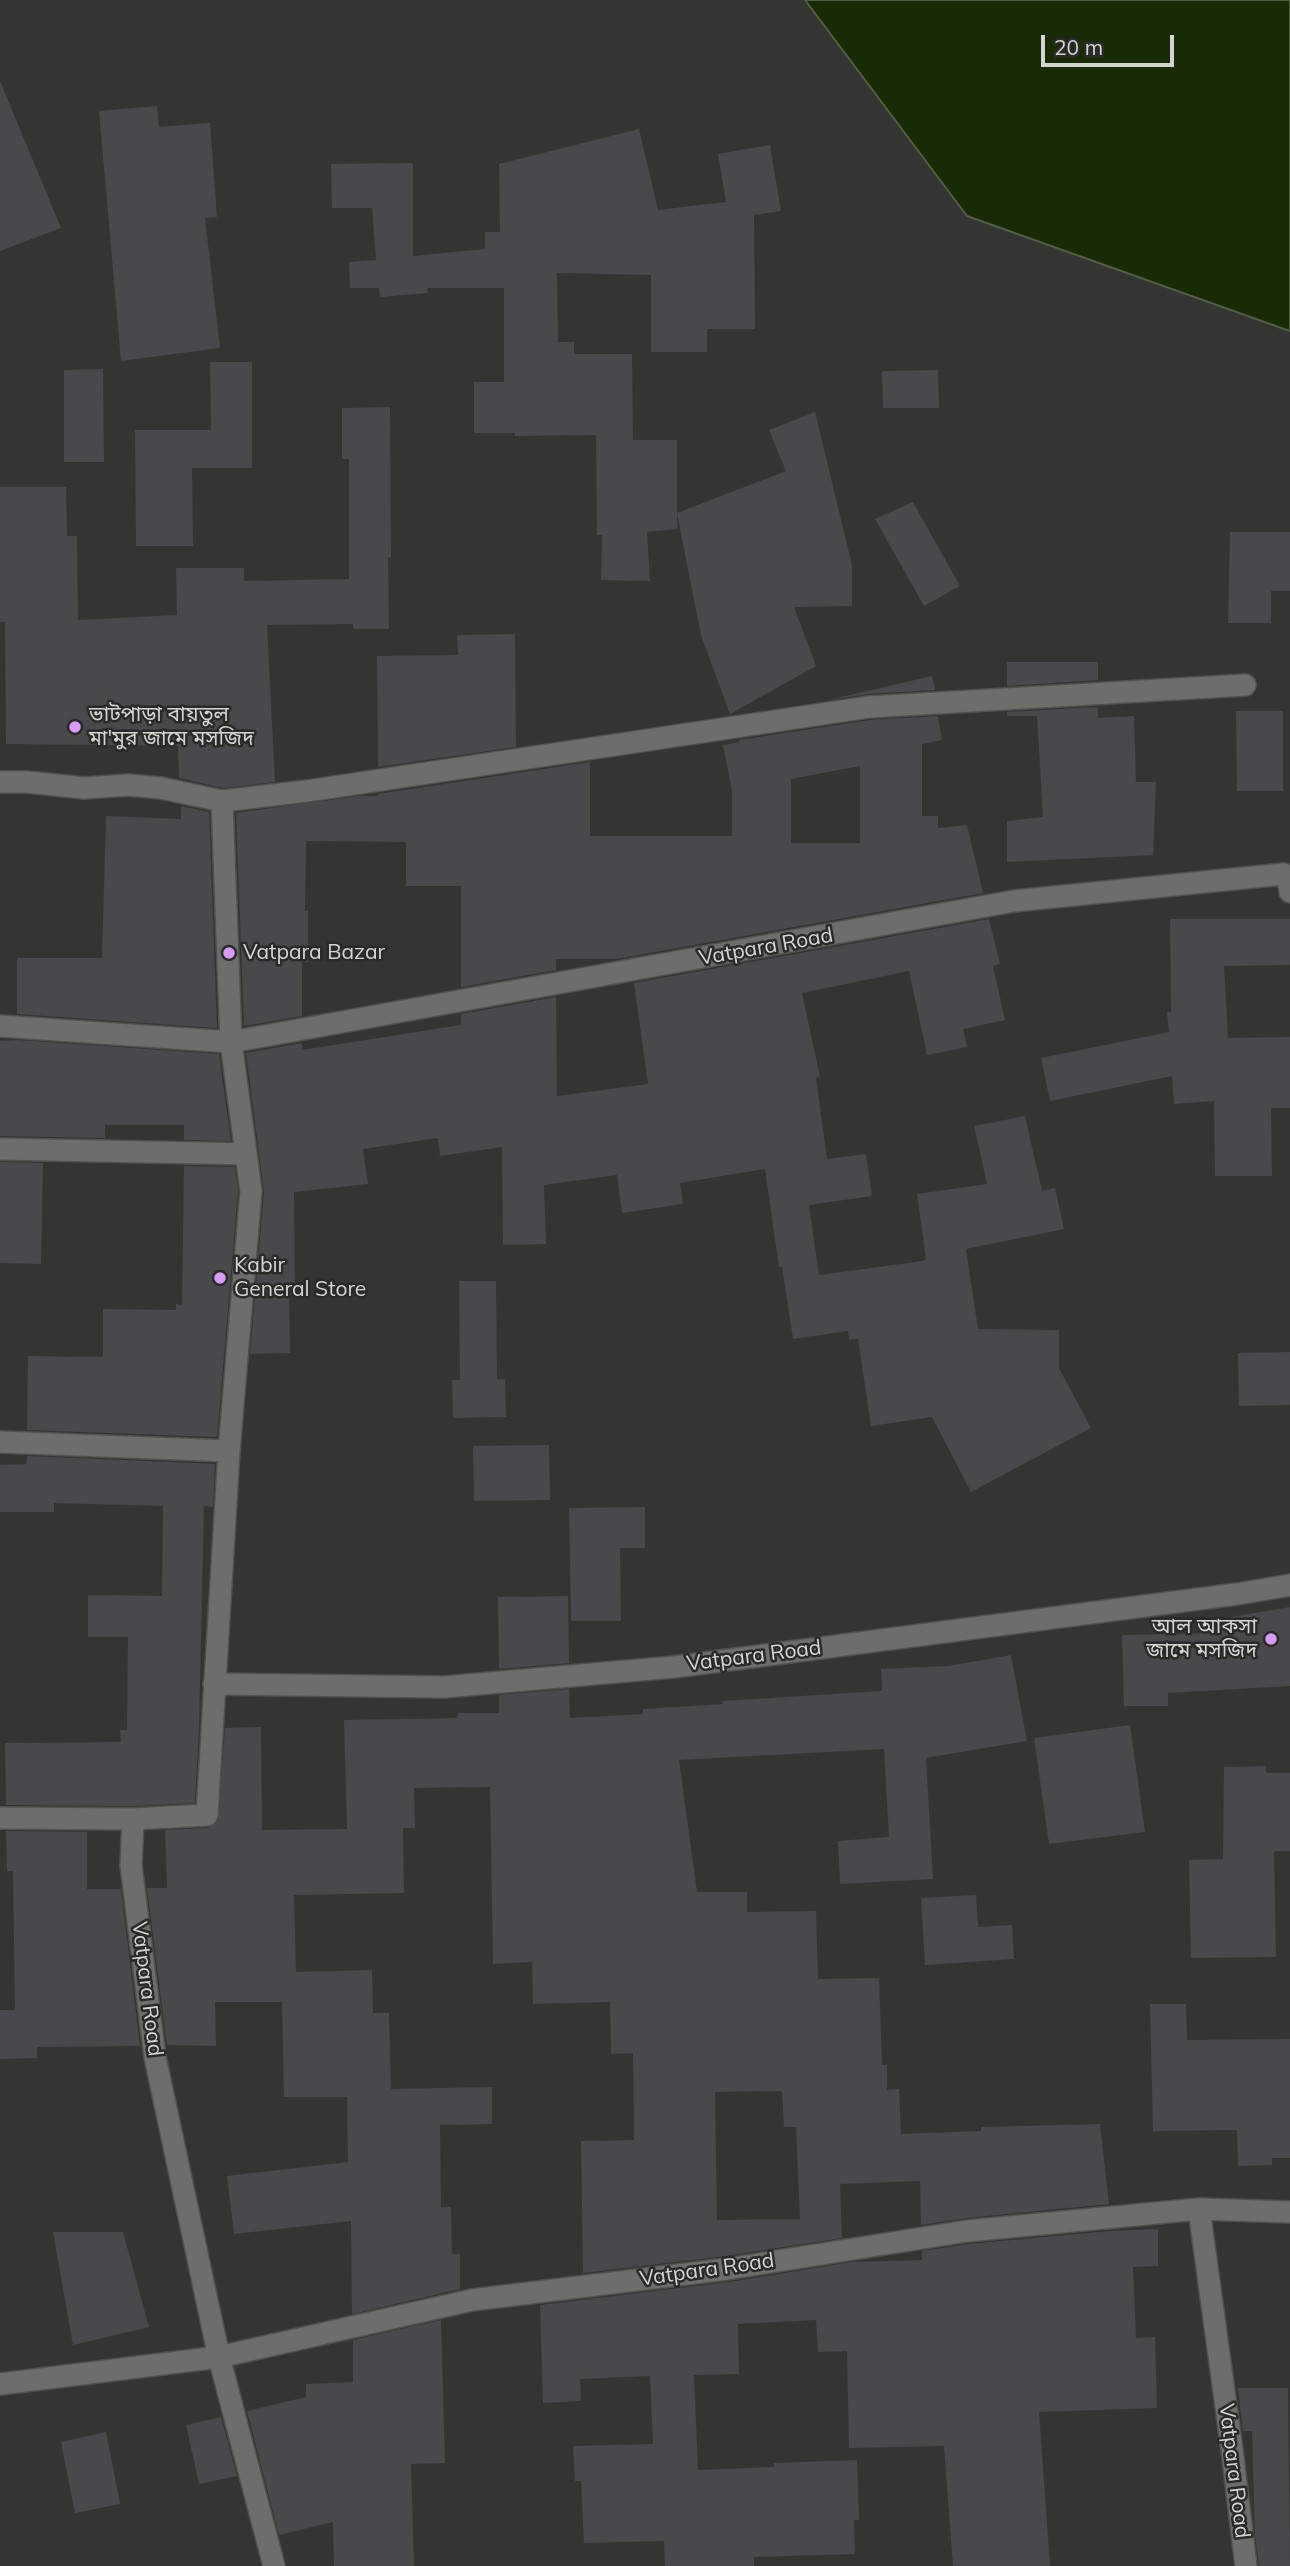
<!DOCTYPE html>
<html>
<head>
<meta charset="utf-8">
<style>
  body { margin:0 }
  #map { position:relative; width:1290px; height:2566px; overflow:hidden; background:#343533; font-family:Mulish,sans-serif }
  canvas { display:block }
  .scale { position:absolute; left:1041px; top:35px; width:133px; height:32px; box-sizing:border-box; border:4px solid #d4d5d3; border-top:0; padding-left:9px; font-size:21px; line-height:24px; white-space:nowrap; color:#d4d5d3; -webkit-text-stroke:5px #2a2b29; paint-order:stroke }
</style>
</head>
<body>
<div id="map">
<canvas width="1290" height="2566"></canvas>
<div class="scale">20 m</div>
</div>
<script>
const c = document.querySelector('canvas').getContext('2d');
c.lineJoin = 'round';
function fill(path, color) { c.fillStyle = color; c.fill(path, 'evenodd'); }
function trace(path, color, width, dash) { c.strokeStyle = color; c.lineWidth = width; c.lineCap = dash ? 'butt' : 'round'; c.setLineDash(dash || []); c.stroke(path); }
function write(font, color, halo, rows, align = 'center') {
  c.font = font + ' Mulish,"Noto Sans Bengali",sans-serif'; c.lineWidth = 5; c.setLineDash([]); c.textBaseline = 'middle'; c.strokeStyle = halo; c.fillStyle = color; for (const [text, x, y, turn = 0] of rows) {
    c.save(); c.translate(x, y); c.rotate((+turn || 0) * Math.PI / 180); c.textAlign = isNaN(turn) ? turn : align; if (halo) c.strokeText(text, 0, 0); c.fillText(text, 0, 0); c.restore();
  }
}
const water = new Path2D(`
  M 805,0 L 1290,0 L 1290,331 L 967,216 Z`);
fill(water, '#182b07');
trace(water, '#505e44', 2);
fill(new Path2D(`
  M 0,81 L 61,228 L 0,251 Z
  M 157,106 L 159,127 L 210,123 L 217,217 L 205,218 L 220,348 L 121,361 L 99,111 Z
  M 639,129 L 658,210 L 726,202 L 718,154 L 770,145 L 781,211 L 754,215 L 755,329 L 707,329 L 707,352 L 651,352 L 651,275 L 557,273 L 558,342 L 574,342 L 574,354 L 632,354 L 633,440 L 677,440 L 677,529 L 647,532 L 650,581 L 601,580 L 602,535 L 597,535 L 596,435 L 515,436 L 515,433 L 474,433 L 474,382 L 504,382 L 504,288 L 427,288 L 428,293 L 380,297 L 379,288 L 350,288 L 349,262 L 376,260 L 372,208 L 332,208 L 331,164 L 413,163 L 413,256 L 485,249 L 485,232 L 500,232 L 499,164 Z
  M 210,362 L 252,362 L 252,468 L 192,468 L 193,546 L 136,546 L 135,430 L 211,430 Z
  M 103,369 L 104,462 L 64,462 L 64,370 Z
  M 938,370 L 939,408 L 883,408 L 882,371 Z
  M 390,407 L 391,557 L 388,557 L 389,629 L 353,629 L 353,624 L 267,625 L 275,782 L 223,788 L 179,778 L 178,746 L 6,744 L 5,622 L 0,622 L 0,487 L 66,487 L 67,536 L 77,536 L 78,620 L 177,615 L 176,568 L 244,568 L 244,581 L 349,579 L 349,459 L 342,459 L 342,408 Z
  M 815,412 L 852,565 L 852,606 L 794,607 L 816,666 L 730,714 L 701,635 L 677,513 L 786,471 L 769,430 Z
  M 913,502 L 960,586 L 924,606 L 875,519 Z
  M 1230,532 L 1290,532 L 1290,591 L 1271,591 L 1271,623 L 1228,623 Z
  M 515,634 L 516,747 L 378,767 L 377,656 L 458,655 L 457,635 Z
  M 1007,662 L 1098,662 L 1098,680 L 1007,686 Z
  M 932,676 L 935,690 L 868,694 L 828,700 Z
  M 1098,707 L 1098,718 L 1134,716 L 1136,782 L 1156,782 L 1153,855 L 1007,862 L 1007,821 L 1043,817 L 1037,716 L 1007,716 L 1007,712 Z
  M 1236,711 L 1283,711 L 1283,791 L 1237,791 Z
  M 938,716 L 942,740 L 922,744 L 922,816 L 938,816 L 938,828 L 967,825 L 983,893 L 616,959 L 556,959 L 556,970 L 461,987 L 461,886 L 406,886 L 406,842 L 306,841 L 305,911 L 308,911 L 308,962 L 302,962 L 302,1016 L 244,1026 L 236,813 L 359,796 L 378,796 L 378,794 L 590,762 L 590,836 L 732,836 L 732,791 L 723,745 L 740,742 L 739,740 L 870,720 ZM 860,766 L 860,843 L 791,843 L 791,779 Z
  M 181,806 L 209,812 L 217,1028 L 17,1014 L 17,958 L 102,958 L 106,816 L 181,819 Z
  M 989,919 L 1000,964 L 993,966 L 1005,1020 L 963,1029 L 967,1047 L 927,1055 L 909,971 L 802,993 L 820,1077 L 816,1078 L 827,1159 L 866,1154 L 872,1196 L 809,1205 L 819,1275 L 923,1261 L 926,1259 L 917,1194 L 987,1184 L 974,1126 L 1025,1116 L 1042,1191 L 1055,1188 L 1064,1229 L 966,1249 L 978,1329 L 1059,1330 L 1059,1368 L 1091,1428 L 971,1492 L 932,1417 L 871,1426 L 858,1339 L 849,1340 L 848,1331 L 793,1339 L 782,1267 L 779,1267 L 765,1169 L 680,1183 L 683,1204 L 622,1213 L 617,1175 L 544,1185 L 546,1244 L 503,1245 L 502,1147 L 440,1156 L 438,1138 L 363,1149 L 368,1184 L 294,1192 L 295,1295 L 289,1295 L 290,1353 L 250,1354 L 264,1192 L 246,1053 L 302,1043 L 302,1050 L 461,1025 L 461,1014 L 556,997 L 557,1096 L 648,1084 L 634,983 Z
  M 1170,919 L 1290,919 L 1290,965 L 1224,966 L 1228,1038 L 1290,1037 L 1290,1108 L 1271,1108 L 1272,1176 L 1215,1176 L 1214,1101 L 1174,1104 L 1172,1076 L 1050,1101 L 1041,1058 L 1169,1032 L 1167,1012 L 1171,1012 Z
  M 0,1041 L 17,1040 L 219,1054 L 231,1141 L 184,1140 L 184,1125 L 105,1125 L 105,1138 L 0,1136 Z
  M 0,1162 L 43,1163 L 41,1264 L 0,1263 Z
  M 184,1166 L 235,1167 L 238,1191 L 217,1437 L 27,1430 L 28,1356 L 103,1357 L 103,1309 L 176,1310 L 176,1304 L 182,1305 Z
  M 459,1281 L 496,1281 L 497,1379 L 505,1379 L 506,1417 L 453,1418 L 452,1380 L 460,1380 Z
  M 1290,1352 L 1290,1405 L 1239,1406 L 1238,1353 Z
  M 549,1445 L 550,1500 L 474,1501 L 473,1446 Z
  M 27,1456 L 215,1464 L 213,1507 L 204,1506 L 199,1728 L 195,1803 L 133,1806 L 6,1805 L 5,1743 L 121,1742 L 120,1730 L 127,1730 L 128,1637 L 88,1637 L 88,1595 L 162,1596 L 163,1506 L 54,1503 L 54,1512 L 0,1512 L 0,1465 L 26,1464 Z
  M 645,1507 L 645,1548 L 620,1548 L 621,1621 L 571,1621 L 569,1508 Z
  M 568,1596 L 569,1663 L 499,1669 L 498,1597 Z
  M 1290,1607 L 1290,1686 L 1168,1693 L 1168,1706 L 1124,1706 L 1122,1635 L 1221,1633 L 1219,1619 Z
  M 1011,1655 L 1027,1741 L 926,1758 L 933,1879 L 840,1884 L 838,1841 L 889,1837 L 884,1749 L 679,1760 L 697,1892 L 747,1892 L 747,1912 L 816,1911 L 818,1979 L 879,1978 L 882,2065 L 887,2065 L 887,2090 L 899,2089 L 901,2134 L 981,2131 L 981,2127 L 1100,2124 L 1109,2204 L 966,2218 L 921,2225 L 920,2181 L 840,2184 L 842,2238 L 725,2256 L 583,2273 L 581,2141 L 634,2140 L 633,2053 L 611,2054 L 610,2002 L 533,2004 L 532,1962 L 493,1964 L 490,1787 L 414,1788 L 415,1828 L 403,1828 L 404,1893 L 294,1895 L 296,1972 L 372,1970 L 373,2013 L 389,2013 L 391,2089 L 492,2087 L 492,2124 L 440,2125 L 441,2207 L 451,2207 L 452,2254 L 460,2254 L 460,2289 L 352,2314 L 351,2221 L 234,2234 L 227,2176 L 348,2162 L 347,2097 L 284,2097 L 282,2002 L 215,2002 L 216,2046 L 167,2045 L 147,1888 L 167,1888 L 165,1830 L 208,1828 L 218,1821 L 225,1728 L 261,1727 L 262,1830 L 347,1829 L 344,1720 L 458,1718 L 458,1713 L 499,1713 L 499,1695 L 569,1689 L 570,1718 L 643,1714 L 643,1709 L 723,1704 L 722,1701 L 882,1691 L 881,1669 L 948,1666 ZM 782,2091 L 784,2127 L 796,2127 L 800,2219 L 717,2220 L 715,2092 Z
  M 1130,1725 L 1145,1832 L 1049,1844 L 1034,1738 Z
  M 1266,1766 L 1266,1773 L 1290,1773 L 1290,1851 L 1274,1851 L 1276,1957 L 1191,1958 L 1189,1860 L 1223,1859 L 1224,1767 Z
  M 6,1831 L 87,1832 L 87,1889 L 121,1889 L 140,2046 L 37,2047 L 37,2058 L 0,2059 L 0,2010 L 15,2010 L 13,1871 L 7,1871 Z
  M 976,1895 L 978,1927 L 1012,1925 L 1014,1959 L 925,1965 L 921,1898 Z
  M 1150,2004 L 1186,2004 L 1187,2040 L 1290,2039 L 1290,2158 L 1272,2158 L 1272,2165 L 1238,2166 L 1237,2130 L 1153,2131 Z
  M 1158,2229 L 1158,2266 L 1133,2267 L 1136,2338 L 1155,2337 L 1157,2408 L 1039,2412 L 1050,2566 L 953,2566 L 944,2446 L 849,2448 L 847,2351 L 818,2352 L 816,2320 L 738,2324 L 739,2374 L 694,2375 L 698,2470 L 774,2467 L 774,2463 L 857,2460 L 859,2520 L 854,2520 L 855,2554 L 754,2557 L 754,2566 L 665,2566 L 664,2541 L 584,2543 L 581,2481 L 575,2481 L 573,2446 L 653,2444 L 650,2376 L 580,2379 L 581,2401 L 543,2403 L 540,2305 L 729,2282 L 852,2262 L 922,2260 L 922,2251 L 969,2244 L 1111,2231 Z
  M 53,2232 L 123,2232 L 149,2327 L 73,2345 Z
  M 441,2320 L 445,2463 L 411,2464 L 414,2566 L 334,2566 L 333,2522 L 279,2535 L 247,2411 L 306,2397 L 306,2384 L 353,2382 L 353,2340 Z
  M 1238,2388 L 1288,2388 L 1290,2566 L 1259,2566 L 1255,2535 L 1252,2431 L 1243,2431 Z
  M 221,2417 L 237,2476 L 199,2484 L 186,2425 Z
  M 106,2432 L 120,2504 L 75,2513 L 61,2442 Z`), '#49484a');
const minor = new Path2D(`
  M 0,782 L 27,782 L 84,788 L 129,785 L 161,788 L 222,801 L 307,791 L 869,707 L 1245,685
  M 222,801 L 231,1042 L 251,1191 L 229,1451 L 207,1815 L 133,1819 L 131,1865 L 155,2057 L 219,2357 L 274,2566
  M 0,1026 L 231,1042 L 1014,901 L 1284,874 L 1288,877 L 1290,892
  M 0,1149 L 246,1154
  M 0,1442 L 229,1451
  M 214,1684 L 444,1687 L 674,1667 L 1237,1594 L 1290,1585
  M 0,1818 L 133,1819
  M 1199,2209 L 1232,2450 L 1246,2566
  M 0,2384 L 219,2357 L 472,2300 L 727,2269 L 967,2231 L 1199,2209 L 1290,2212`);
trace(minor, '#50514f', 24);
trace(minor, '#6c6e6b', 21);
for (const [x, y, r, color] of [
  [75,727,7,"#d89bf8"],
  [229,953,7,"#d89bf8"],
  [220,1278,7,"#d89bf8"],
  [1271,1639,7,"#d89bf8"]
]) { const dot = new Path2D(); dot.arc(x, y, r, 0, 2 * Math.PI); c.fillStyle = color; c.fill(dot); trace(dot, '#2a2b29', 2.5); }
write('21px', '#d4d5d3', '#2a2b29', [
  ["ভাটপাড়া বায়তুল",89,715],
  ["মা'মুর জামে মসজিদ",89,739],
  ["Vatpara Bazar",243,953],
  ["Kabir",234,1266],
  ["General Store",234,1290],
  ["আল আকসা",1257,1627,"right"],
  ["জামে মসজিদ",1257,1651,"right"]
], 'left');
write('21px', '#d4d5d3', '#2a2b29', [
  ["Vatpara Road",766,947,-10],
  ["Vatpara Road",754,1656,-7],
  ["Vatpara Road",147,1989,83],
  ["Vatpara Road",707,2270,-8],
  ["Vatpara Road",1234,2471,83]
]);
</script>
</body>
</html>
